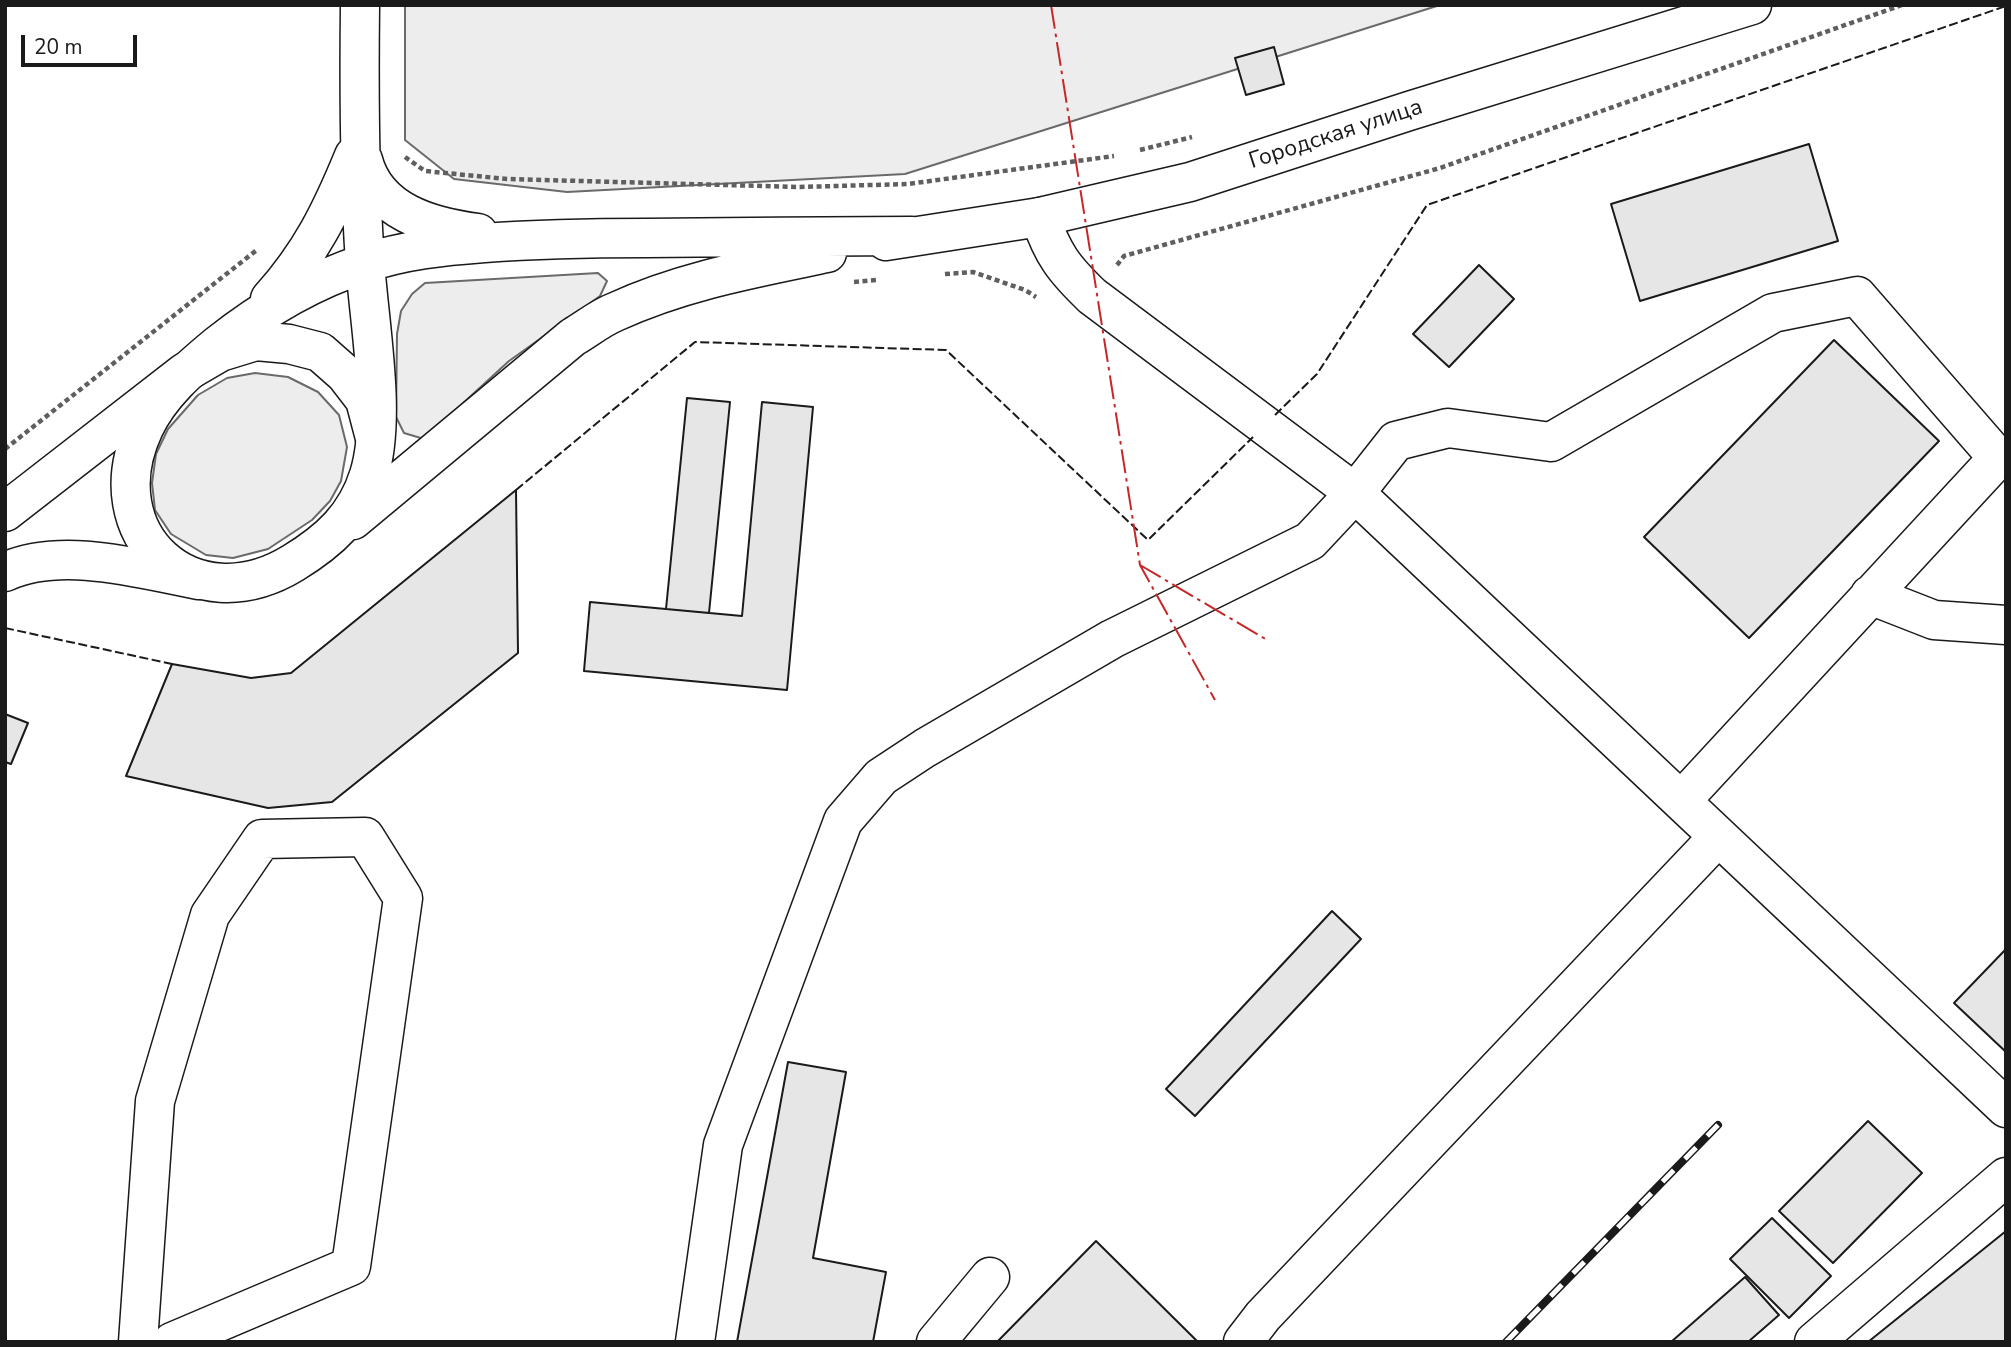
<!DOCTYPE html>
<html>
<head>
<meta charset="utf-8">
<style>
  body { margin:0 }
  #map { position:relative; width:2011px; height:1347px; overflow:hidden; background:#fff; font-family:"Nunito Sans",sans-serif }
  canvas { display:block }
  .frame { position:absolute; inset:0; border:7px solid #1a1a1a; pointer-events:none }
  .scale { position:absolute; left:21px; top:35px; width:116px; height:32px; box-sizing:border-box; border:4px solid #1a1a1a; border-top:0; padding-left:9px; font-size:21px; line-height:24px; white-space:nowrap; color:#1a1a1a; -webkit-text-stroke:5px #fff; paint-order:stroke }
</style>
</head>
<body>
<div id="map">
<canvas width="2011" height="1347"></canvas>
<div class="frame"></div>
<div class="scale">20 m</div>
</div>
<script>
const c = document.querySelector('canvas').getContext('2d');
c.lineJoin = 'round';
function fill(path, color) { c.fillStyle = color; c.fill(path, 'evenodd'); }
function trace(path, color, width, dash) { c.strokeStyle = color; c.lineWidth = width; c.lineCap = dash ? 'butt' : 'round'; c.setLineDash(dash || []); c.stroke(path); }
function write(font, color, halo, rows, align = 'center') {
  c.font = font + ' "Nunito Sans",sans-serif'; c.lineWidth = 5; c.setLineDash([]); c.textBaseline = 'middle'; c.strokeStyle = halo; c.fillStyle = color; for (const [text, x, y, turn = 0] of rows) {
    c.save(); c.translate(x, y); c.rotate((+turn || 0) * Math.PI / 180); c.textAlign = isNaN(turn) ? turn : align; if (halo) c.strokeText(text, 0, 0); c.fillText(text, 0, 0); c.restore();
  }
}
const built = new Path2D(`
  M 405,5 L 1440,5 L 905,174 L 567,192 L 454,179 L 405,140 Z
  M 598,273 L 607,281 L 600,296 L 509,361 L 424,439 L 404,433 L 396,417 L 397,334 L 401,311 L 412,294 L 425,283 Z
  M 255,373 L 288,377 L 318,392 L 339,415 L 347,447 L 341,481 L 330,501 L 312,520 L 268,549 L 233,558 L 206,555 L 171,534 L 155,510 L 152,483 L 156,454 L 168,429 L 198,395 L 227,378 Z`);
fill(built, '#ededed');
trace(built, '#6a6a6a', 2);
const building = new Path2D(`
  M 1274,47 L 1284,84 L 1246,95 L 1235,58 Z
  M 1809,144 L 1838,241 L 1640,301 L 1611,204 Z
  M 1479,265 L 1514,299 L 1449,367 L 1413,334 Z
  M 1834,340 L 1939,441 L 1749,638 L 1644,537 Z
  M 687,398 L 730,402 L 709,613 L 666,609 Z
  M 762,402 L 813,407 L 787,690 L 584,671 L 590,602 L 742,616 Z
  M 516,490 L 518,653 L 332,802 L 268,808 L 126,776 L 172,664 L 251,678 L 291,673 Z
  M 5,714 L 28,723 L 11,764 L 5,762 Z
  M 1332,911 L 1361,939 L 1195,1116 L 1166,1089 Z
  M 2006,949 L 2006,1052 L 1954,1003 Z
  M 788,1062 L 846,1072 L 813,1258 L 886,1272 L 873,1342 L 737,1342 Z
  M 1868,1121 L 1922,1173 L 1833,1263 L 1779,1211 Z
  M 1772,1218 L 1831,1276 L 1789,1318 L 1730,1259 Z
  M 2006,1231 L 2006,1342 L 1868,1342 Z
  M 1096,1241 L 1198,1342 L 997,1342 Z
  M 1745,1277 L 1779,1315 L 1748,1342 L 1671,1342 Z`);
fill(building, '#e6e6e6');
trace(building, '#1a1a1a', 2);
const minor = new Path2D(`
  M 1040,217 C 1053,255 1064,269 1092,296 L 1355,493 L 2006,1108
  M 1870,595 L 1934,620 L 2006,625
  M 138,1342 L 155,1101 L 210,915 L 262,839 L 365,837 L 403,898 L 351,1266 L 172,1342
  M 695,1342 L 723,1145 L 843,821 L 881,777 L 925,748 L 1112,639 L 1310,541 L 1355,493 L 1396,441 L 1448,428 L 1551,442 L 1773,313 L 1857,296 L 1998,458 L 1681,801
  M 936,1342 L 990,1277
  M 1243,1342 L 1263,1316 L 1718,837
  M 1814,1342 L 2006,1177`);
const major = new Path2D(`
  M 5,512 L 184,373 L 220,352 L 256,341 L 289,344 L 320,352 L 345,374 L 365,400 L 375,438
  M 5,572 C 61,546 141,569 199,580`);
const highway = new Path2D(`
  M 360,5 C 359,91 359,176 365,262 C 369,324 387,417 369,475 C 356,517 329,541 293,563 C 193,624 94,535 144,428 C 160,394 189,369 218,345 C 263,309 310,281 366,263 C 404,250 444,246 484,243 C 539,239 592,238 647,238 C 735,237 824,236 912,236
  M 363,160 C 376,212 431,227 478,233
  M 886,241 L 1040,217 L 1190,182 L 1409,111 L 1752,5
  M 270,299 C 311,253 331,212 354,156
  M 353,520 L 573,337 C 587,329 600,318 615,312 C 682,281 755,268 827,253`);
trace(minor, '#1a1a1a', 41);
trace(major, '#1a1a1a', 41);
trace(highway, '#1a1a1a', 41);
trace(new Path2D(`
  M 1140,150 L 1192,137
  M 405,157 L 425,171 L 507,179 L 799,187 L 908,184 L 1114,156
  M 1117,265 L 1124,256 L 1440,168 L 1902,5
  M 945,274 L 973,272 L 1025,290 L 1036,297
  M 854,282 L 877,280
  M 5,449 L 258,249`), '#5f5f5f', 4.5, [5, 3.5]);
trace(minor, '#fff', 38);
trace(major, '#fff', 38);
trace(highway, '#fff', 38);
const rail = new Path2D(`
  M 1506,1342 L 1718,1125`);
trace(rail, '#1a1a1a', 8);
trace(rail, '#fff', 5, [16]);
trace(new Path2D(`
  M 1275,415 L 1317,374 L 1427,205 L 2006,6
  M 516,490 L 695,342 L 946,350 L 1148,540 L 1253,437
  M 5,628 L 172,664`), '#1a1a1a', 2, [9, 3.5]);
trace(new Path2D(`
  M 1051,5 L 1140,565 L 1215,700
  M 1140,565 L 1267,640`), '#c62828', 2, [24, 5, 3.5, 5]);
write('23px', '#1a1a1a', '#fff', [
  ["Городская улица",1336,135,-18]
]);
</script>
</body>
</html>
